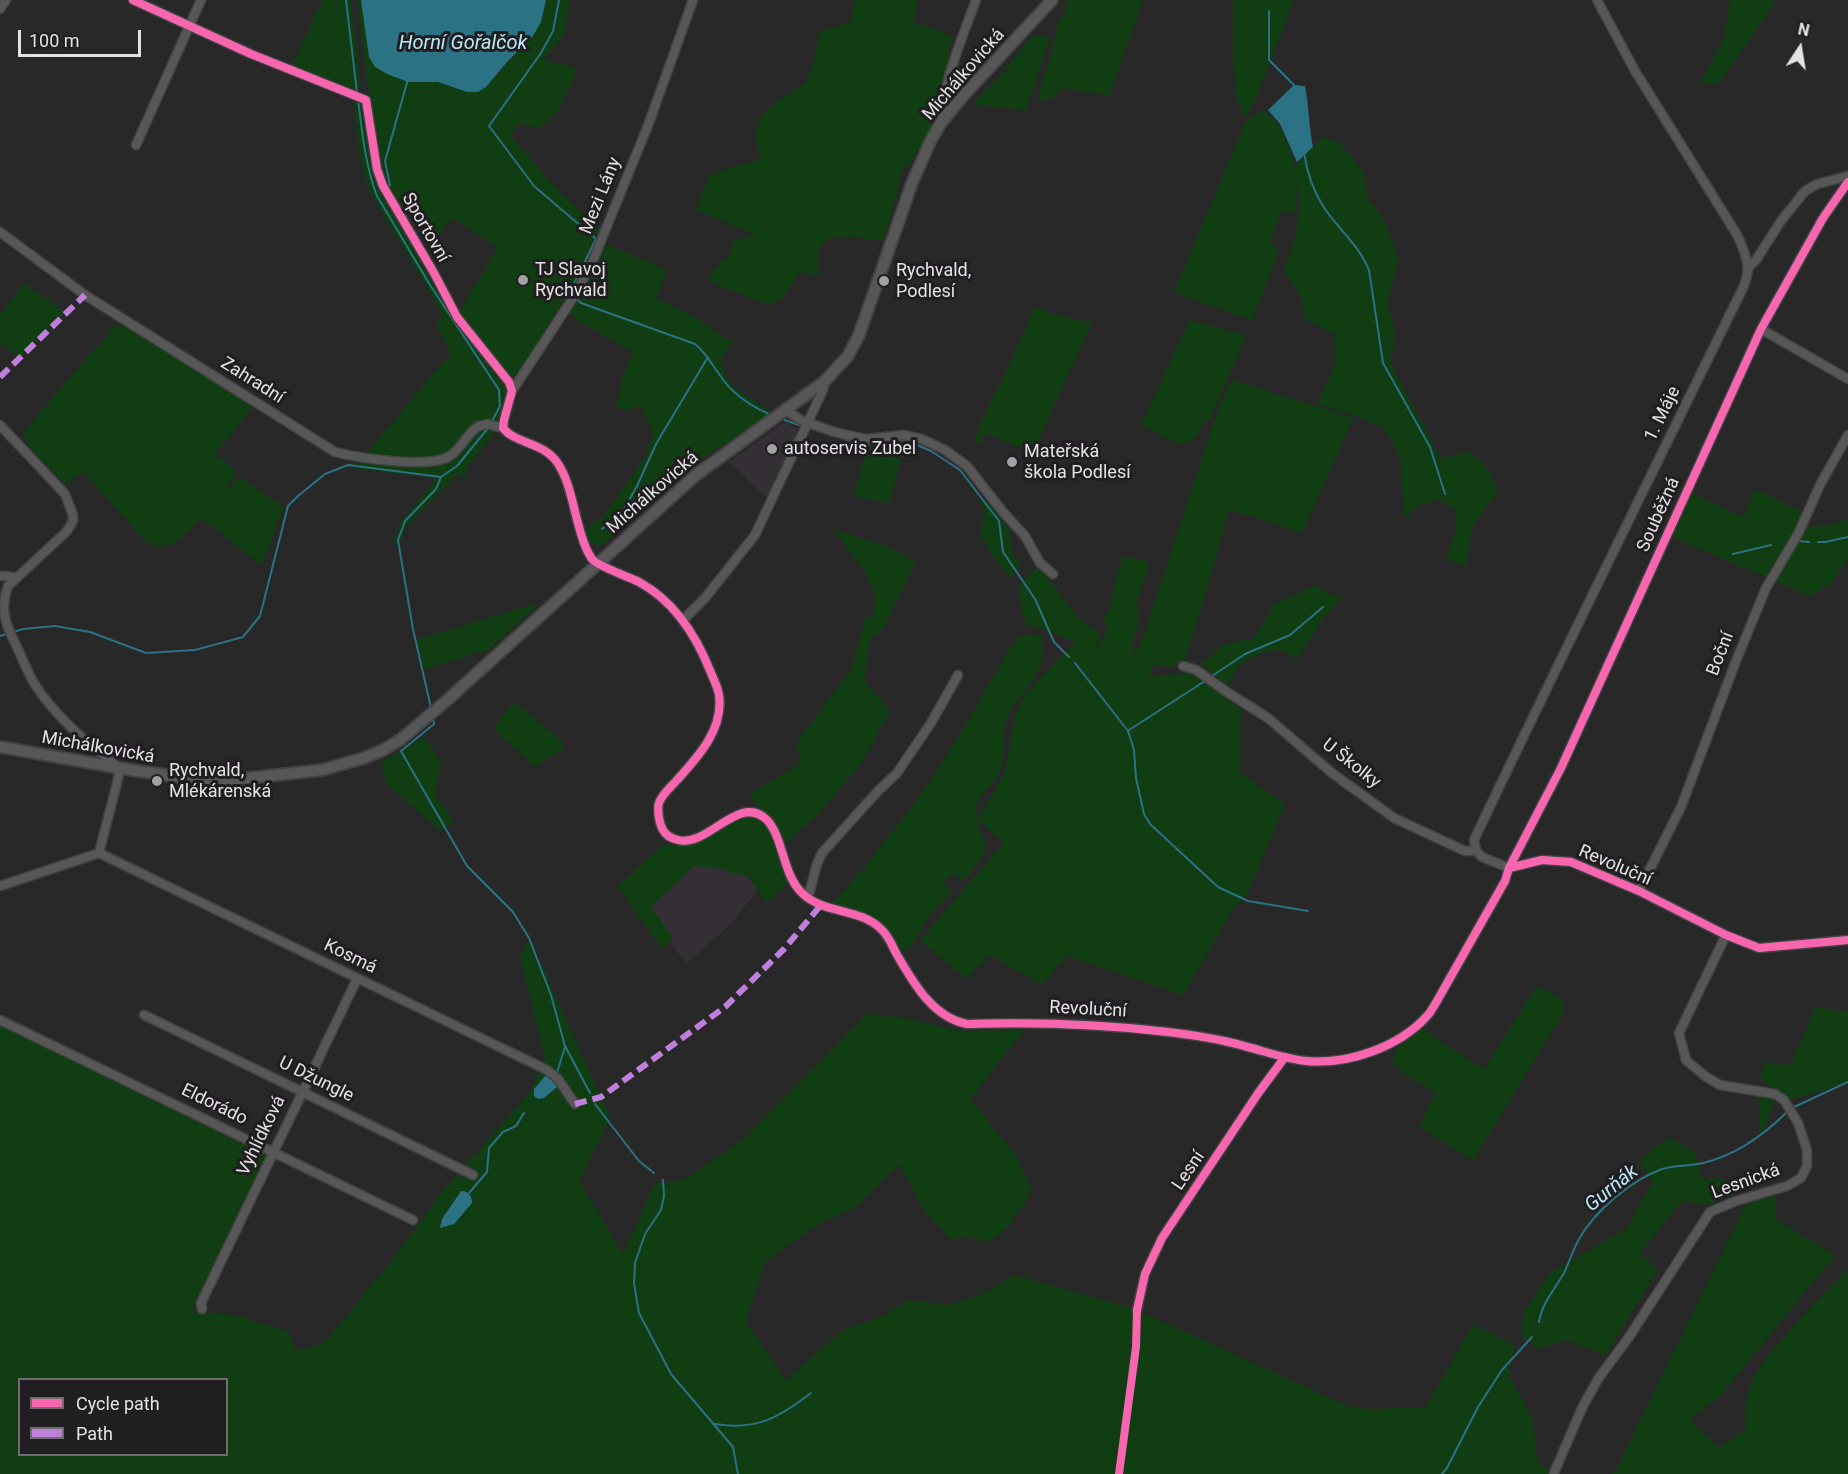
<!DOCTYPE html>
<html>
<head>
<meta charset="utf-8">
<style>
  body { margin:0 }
  #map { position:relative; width:1848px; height:1474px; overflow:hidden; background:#292829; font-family:Roboto,sans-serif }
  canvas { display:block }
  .legend { position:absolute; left:18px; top:1378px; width:210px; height:78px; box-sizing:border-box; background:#201e21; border:2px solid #6e6c6f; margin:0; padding:8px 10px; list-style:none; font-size:18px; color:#e4e2e4 }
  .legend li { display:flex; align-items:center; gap:12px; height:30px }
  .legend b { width:30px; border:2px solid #6e6c6f }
  .north { position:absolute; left:1770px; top:18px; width:60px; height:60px; -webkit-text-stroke:4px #201e21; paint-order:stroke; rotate:12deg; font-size:16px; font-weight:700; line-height:24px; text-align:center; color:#e4e2e4 }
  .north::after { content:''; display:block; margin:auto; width:21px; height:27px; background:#e4e2e4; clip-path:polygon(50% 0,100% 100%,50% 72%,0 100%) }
  .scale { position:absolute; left:18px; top:30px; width:123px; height:27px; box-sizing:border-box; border:3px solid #e4e2e4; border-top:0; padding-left:8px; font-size:18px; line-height:21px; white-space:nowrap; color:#e4e2e4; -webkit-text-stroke:4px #201e21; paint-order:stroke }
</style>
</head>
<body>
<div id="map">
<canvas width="1848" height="1474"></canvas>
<ul class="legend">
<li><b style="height:8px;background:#f766af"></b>Cycle path</li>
<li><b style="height:8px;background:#c07fdc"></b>Path</li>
</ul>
<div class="north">N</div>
<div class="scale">100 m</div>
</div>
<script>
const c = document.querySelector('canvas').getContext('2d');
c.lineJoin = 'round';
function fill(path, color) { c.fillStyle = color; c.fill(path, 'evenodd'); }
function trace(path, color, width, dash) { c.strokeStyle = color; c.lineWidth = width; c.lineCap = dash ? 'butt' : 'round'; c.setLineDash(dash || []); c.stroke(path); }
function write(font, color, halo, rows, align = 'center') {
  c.font = font + ' Roboto,sans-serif'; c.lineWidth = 6; c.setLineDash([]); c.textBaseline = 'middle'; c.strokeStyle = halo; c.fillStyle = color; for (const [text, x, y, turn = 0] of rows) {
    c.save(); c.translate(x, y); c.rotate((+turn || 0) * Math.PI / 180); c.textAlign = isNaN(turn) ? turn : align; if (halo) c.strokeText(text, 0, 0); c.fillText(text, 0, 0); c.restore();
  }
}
fill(new Path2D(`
  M 785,422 L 801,431 L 768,499 L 729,462 Z
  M 673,851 L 764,882 L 730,925 L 686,964 L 644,903 Z`), '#342f35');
fill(new Path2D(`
  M 322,0 L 351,0 L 361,88 L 345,86 L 293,65 Z
  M 358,0 L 361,0 L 408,82 L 438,82 L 467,92 L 486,87 L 507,62 L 522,48 L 541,22 L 546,0 L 570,0 L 564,34 L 544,60 L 578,68 L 558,111 L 540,128 L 519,124 L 510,135 L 556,188 L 600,228 L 592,240 L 595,243 L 563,301 L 521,369 L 513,377 L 480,343 L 458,314 L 498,247 L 452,218 L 439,235 L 404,210 L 385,183 L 379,162 L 365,67 Z
  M 855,0 L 916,0 L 917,5 L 913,22 L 953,36 L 948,53 L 950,65 L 936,119 L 906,171 L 905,158 L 893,209 L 883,240 C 854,242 811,218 819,273 L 818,276 L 803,272 L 799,273 L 782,299 L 777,302 L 771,303 L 770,306 L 708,281 L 713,270 L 728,257 L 735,241 C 746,234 758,239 766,227 L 756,235 L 696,210 L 708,178 L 729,168 L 761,159 L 755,136 L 760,118 L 773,104 L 804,84 L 815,59 L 819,32 L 851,22 Z
  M 1069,0 L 1143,0 L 1109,96 L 1063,88 L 1058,91 L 1052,100 L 1037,100 L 1050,59 L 1059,19 L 1066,14 L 1065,4 Z
  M 1233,0 L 1294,0 L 1256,98 L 1245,118 L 1236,95 L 1233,56 Z
  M 1730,0 L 1774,0 L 1772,8 L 1719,83 L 1700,83 L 1724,39 Z
  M 1033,34 L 1050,38 L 1026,110 L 971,104 L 1002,74 Z
  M 354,101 L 363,106 L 371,162 L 378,187 L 439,293 L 465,333 L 505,387 L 508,394 L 501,422 C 494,423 485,421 478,422 C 467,425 457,451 441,457 C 422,464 387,456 366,454 L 451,353 L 436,324 L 443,315 L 368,189 L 358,147 Z
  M 1262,111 C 1281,118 1292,152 1296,172 L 1297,162 L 1323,137 L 1340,143 L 1363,171 L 1368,200 L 1381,214 L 1399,258 L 1387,303 L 1395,331 L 1391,364 L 1441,459 L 1469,451 L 1489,470 L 1498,492 L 1473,525 L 1466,567 L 1446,558 L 1456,529 L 1456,510 L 1437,499 L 1418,505 L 1404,519 L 1401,459 L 1384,428 L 1357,416 L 1317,404 L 1336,362 L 1334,335 L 1325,329 L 1305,319 L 1302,299 L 1284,270 L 1296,236 L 1299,208 L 1297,177 L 1295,212 L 1283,210 L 1269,242 L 1279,251 L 1252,320 L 1180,295 L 1177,292 L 1176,287 L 1246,121 Z
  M 606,244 L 667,270 L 656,298 L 695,317 L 721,335 L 733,342 L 720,360 L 726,378 L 738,390 L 772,413 L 688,468 L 631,522 L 600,546 L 591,543 L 585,529 L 603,517 L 646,456 L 653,434 L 641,406 L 626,410 L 616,407 L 622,379 L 633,352 L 578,321 L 570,313 L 582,297 Z
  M 24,283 L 66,313 L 20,358 L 0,343 L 0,315 Z
  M 1038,308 C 1055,316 1074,318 1092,323 L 1032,453 L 986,433 L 979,445 L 973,442 L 981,427 L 979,426 L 1010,364 L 1034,309 Z
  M 1190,320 L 1238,333 L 1244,335 L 1245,339 L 1209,421 L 1205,421 C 1185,462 1171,437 1141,425 Z
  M 127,325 L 149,340 L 152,345 L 161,348 L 241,396 L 252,405 L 250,411 L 215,454 L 233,468 L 235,475 L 220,496 L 240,477 L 284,507 L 262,565 L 201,518 C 184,535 173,553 147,543 L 83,471 L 66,485 L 28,446 L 23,434 L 59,389 L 116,326 Z
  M 1233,380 L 1350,417 L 1353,419 L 1302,533 L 1232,510 L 1228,512 L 1212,572 L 1186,657 C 1175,670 1168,666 1153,665 L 1150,677 L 1189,673 L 1225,695 L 1241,710 L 1239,772 L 1285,804 L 1247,895 L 1233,909 L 1183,995 L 1067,956 L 1042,985 L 990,955 L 966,979 L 920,940 L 1004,843 L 978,820 L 977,825 L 986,843 L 983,856 L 964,881 L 953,873 L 943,883 L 953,891 L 932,912 L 910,948 L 902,951 C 880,919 873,913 835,904 L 834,902 L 863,869 L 911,808 L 938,770 L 985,692 L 1011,645 L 1013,647 L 1019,636 L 1041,634 C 1050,680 1019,686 1006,722 C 1000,740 1007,760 997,777 C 987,795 971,793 978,819 L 1004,775 L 1016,714 L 1023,697 L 1075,641 L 1026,624 L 1021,607 L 1019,586 L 1038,566 L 1081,621 L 1100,633 L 1095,651 L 1107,630 L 1104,619 L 1111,605 L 1114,585 L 1124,556 L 1148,561 L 1146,576 L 1136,602 L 1139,618 L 1137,630 L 1132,643 L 1134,645 L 1132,656 C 1144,644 1147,626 1152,610 C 1172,552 1189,493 1210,435 C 1216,419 1222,392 1233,380 Z
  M 484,427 L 492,428 L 494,433 L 470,464 L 463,480 L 459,472 L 406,527 L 399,545 L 393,544 L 402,521 L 436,478 L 352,468 L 359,460 L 438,463 L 478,429 Z
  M 906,438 L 890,503 L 854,496 L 868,443 Z
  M 1756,489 L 1803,512 L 1796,529 L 1834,524 L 1848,519 L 1848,560 L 1846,561 L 1832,583 L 1810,596 L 1670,536 L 1690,493 L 1743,517 Z
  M 978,500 L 988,501 L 1008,528 L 1013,554 L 1020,565 L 1011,578 L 991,554 L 980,534 L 985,509 Z
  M 834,529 L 888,547 L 916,562 L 882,630 L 870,640 L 864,680 L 890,711 L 861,764 L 818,814 L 786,843 L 772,817 L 761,810 L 749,794 L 800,764 L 797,741 L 851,670 L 865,619 L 874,615 L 875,596 L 867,575 Z
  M 1316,585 L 1329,594 L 1342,596 L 1321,622 L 1297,659 L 1279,650 L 1261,653 L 1238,666 L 1227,686 L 1201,664 L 1225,644 L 1255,638 L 1273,605 Z
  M 541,602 L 484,654 L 483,651 L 424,670 L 416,640 Z
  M 515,702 L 564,743 L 563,749 L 534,767 L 493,728 Z
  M 424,737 L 441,761 L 435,794 L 454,821 L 441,832 L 385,782 L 381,762 Z
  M 748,816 C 771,821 772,841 779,860 C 782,867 786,874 789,881 L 767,903 L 747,876 L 716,868 L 694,866 L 651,907 L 673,938 L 662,949 L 618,886 L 664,844 L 687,846 L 705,840 L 735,821 Z
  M 529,938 L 610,1117 L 579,1181 L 623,1254 L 654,1185 L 685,1179 L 745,1138 L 867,1014 L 906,1018 L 960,1031 L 1024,1030 L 970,1099 L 1017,1157 L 1032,1191 L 1008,1227 L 990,1242 L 965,1236 L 950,1239 L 924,1210 L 899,1164 L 857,1206 L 819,1224 L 765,1262 L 746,1322 L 786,1381 L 841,1331 L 880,1317 L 909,1300 L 949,1305 L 981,1295 L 1014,1275 L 1135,1309 L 1350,1407 L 1372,1409 L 1426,1407 L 1473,1324 L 1514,1345 L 1509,1375 L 1533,1418 L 1537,1463 L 1553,1474 L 0,1474 L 0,1025 L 267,1156 L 191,1311 L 234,1315 L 289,1331 L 295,1351 L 324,1343 L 390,1263 L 442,1192 L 530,1092 L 545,1058 L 520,957 ZM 458,1195 L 472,1203 L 454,1224 L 440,1228 L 442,1219 ZM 20,1380 L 226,1380 L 226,1454 L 20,1454 Z
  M 1536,987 C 1547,990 1564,996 1565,1010 L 1473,1161 L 1419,1126 L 1436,1093 C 1423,1084 1401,1075 1392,1061 L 1398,1047 L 1422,1029 L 1484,1069 Z
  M 1816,1007 L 1848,1012 L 1848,1083 L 1789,1100 L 1759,1077 L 1766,1062 L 1790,1065 Z
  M 1758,1096 L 1775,1099 L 1761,1138 Z
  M 1670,1138 L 1695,1152 L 1702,1180 L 1739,1180 L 1739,1193 L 1708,1205 L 1682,1201 L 1640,1253 L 1658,1270 L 1606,1355 L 1565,1340 L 1539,1349 L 1521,1336 L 1524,1312 L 1551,1272 L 1626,1229 L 1653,1182 L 1640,1163 L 1653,1149 Z
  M 1775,1196 L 1776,1220 L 1835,1255 L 1720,1396 L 1690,1420 L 1719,1448 L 1746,1429 C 1746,1418 1745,1406 1747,1396 C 1755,1359 1821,1298 1848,1269 L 1848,1474 L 1614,1474 L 1747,1202 Z`), '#113d13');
fill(new Path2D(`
  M 361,0 L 546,0 L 541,22 L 533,36 L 507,62 L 486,87 L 478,92 L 467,92 L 438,82 L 408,82 L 387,74 L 375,67 L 369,57 Z
  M 1294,85 L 1305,86 C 1309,107 1309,127 1313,147 L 1297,162 L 1280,124 L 1268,110 Z
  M 546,1075 L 554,1079 L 558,1086 L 544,1098 L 538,1099 L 534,1096 L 534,1089 Z
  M 461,1191 C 469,1191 472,1196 472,1203 L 454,1224 L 440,1228 L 442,1219 Z`), '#2b7284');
trace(new Path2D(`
  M 346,0 L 357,93
  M 559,0 L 553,31 L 541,53 L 489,126 L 534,186 L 596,239 L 570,292 L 572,294
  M 1269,11 L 1269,60 L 1294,85
  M 358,99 C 362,131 365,165 377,196 L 430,285 L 499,390 L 500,406 L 491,423
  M 1304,153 C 1307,172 1312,189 1323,206 C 1337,228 1359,245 1369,270 L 1383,363 L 1430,447 L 1445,494
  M 386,188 L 390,185 L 385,161 L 408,79
  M 576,298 L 581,303 L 695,344 C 710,356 717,375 731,389 C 742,400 757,409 771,415
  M 779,418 L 802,426
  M 807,427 L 822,432
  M 836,436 L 862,445 L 906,440 L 931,451 L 960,470 L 999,521 L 1003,552 L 1035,599 L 1054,642 L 1069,657
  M 602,529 L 620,516 L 637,486 L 656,444 L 708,357
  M 1797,541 L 1809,542
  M 1818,542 L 1825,542 L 1848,537
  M 1733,554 L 1771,545
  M 0,636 L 23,629 L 55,626 L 90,632 L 146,653 L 195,650 L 243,637 L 260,616 L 288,506 L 298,496 L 325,474 L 348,465 L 441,477 L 457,466 L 488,428
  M 1075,663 L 1128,731 L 1134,750 L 1136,778 L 1144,814 L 1150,824 L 1218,887 L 1248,901 L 1308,911
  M 1209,678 L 1245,654 L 1290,635 L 1323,607
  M 431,708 L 413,629 L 398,540 L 405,521 L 436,489 L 441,477
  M 433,717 L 434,724 L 401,751 L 467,866 L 513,912 L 529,938 L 551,995 L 565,1046 L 590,1093
  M 1129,730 L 1205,681
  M 556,1076 L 565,1047
  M 595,1104 L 639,1161 L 654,1173
  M 1792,1108 L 1848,1082
  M 663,1180 L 664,1196 L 661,1210 L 645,1234 L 635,1263 L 634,1283 L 639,1313 L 671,1374 L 733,1447 L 738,1474
  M 469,1193 L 487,1172 L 489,1148 L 503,1132 L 516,1126 L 524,1113
  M 1539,1322 C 1542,1303 1555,1289 1564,1273 C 1569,1262 1573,1250 1579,1239 C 1595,1211 1631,1180 1662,1169 C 1675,1165 1690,1166 1703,1163 C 1737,1155 1764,1135 1788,1111
  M 715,1424 C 756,1431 780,1417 811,1393
  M 1442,1474 L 1447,1468 L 1478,1407 L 1502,1370 L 1532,1337`), '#2b7284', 2);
const minor = new Path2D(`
  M 133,0 L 251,54 L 366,100 L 377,169 L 383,186 L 434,273 L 457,317 L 509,382 L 512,391 L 504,420 L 503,428 C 516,445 546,441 560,467 C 573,489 575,523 586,548 C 588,552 590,557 593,560 C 598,566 629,577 639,582 C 674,601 697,637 711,673 C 714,680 718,688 719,695 C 724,729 698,757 677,780 C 671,787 662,794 659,803 C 657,810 659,823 663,830 C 666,836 671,838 678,840 C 708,848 739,792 767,820 C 783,837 783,874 801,892 C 823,915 859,907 881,929 C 888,935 892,945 896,953 C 913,982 932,1017 967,1024 C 1034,1022 1100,1024 1168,1032 C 1193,1035 1220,1039 1244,1046 C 1264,1051 1285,1059 1306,1061 C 1348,1065 1399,1047 1427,1016 C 1431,1012 1434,1006 1437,1001 L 1505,881 L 1509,868 L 1561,768 L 1761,329 L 1823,218 L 1848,182
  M 0,9 L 6,0
  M 941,123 C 942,84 963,36 976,0
  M 136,145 L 201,0
  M 0,232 L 85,295 L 335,452 C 359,458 429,469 450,456 C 462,448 467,433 479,426 L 487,424 L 503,428
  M 1749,267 L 1756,260 L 1781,221 L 1805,191 L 1817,184 L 1848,176
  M 1761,329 L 1848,379
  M 512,391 L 571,301 L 592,263 L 649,123 L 693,0
  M 787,411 L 801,420 L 834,432 L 866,439 L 904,435 L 922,439 L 945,450 L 967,466 L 1003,512 L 1025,536 L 1040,563 L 1053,574
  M 0,425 L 65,494 L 73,515 L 73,521 L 67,531 L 8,586 C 0,609 5,624 16,645 C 22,658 27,671 34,683 C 54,716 88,743 118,767 L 119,774 L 117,783 L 99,853
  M 0,576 L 7,576 L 15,578
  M 683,620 L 705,598 L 755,535 L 823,390 L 825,381
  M 1183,666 L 1196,670 L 1227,692 L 1268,718 L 1332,773 L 1394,818 L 1465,851 L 1476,851 L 1482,857 L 1509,868
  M 1476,851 L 1474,840 C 1558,663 1645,488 1731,312 C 1749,276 1755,271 1736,233 L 1635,71 L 1597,0
  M 1509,868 L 1542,860 L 1571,862 L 1639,891 L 1726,935 L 1759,948 L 1848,940
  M 0,886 L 99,853 L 547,1070 L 558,1079 L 575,1104
  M 1639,891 L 1681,807 L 1736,661 L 1766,588 L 1798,534 L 1821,483 L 1848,435
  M 808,898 L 817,864 L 822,853 L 878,791 L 897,773 L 931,723 L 958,675
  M 144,1015 L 473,1175
  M 0,1020 L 413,1220
  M 202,1309 L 201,1303 L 357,979
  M 1137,1310 L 1145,1274 L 1162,1238 L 1259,1092 L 1285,1057
  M 1554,1473 L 1582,1408 L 1598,1379 L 1629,1337 L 1710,1212 L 1736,1201 L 1787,1186 L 1801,1178 L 1807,1166 L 1807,1150 L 1798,1123 L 1784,1100 L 1775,1094 L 1720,1085 L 1705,1076 L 1686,1060 L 1679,1033 L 1726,935`);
const tertiary = new Path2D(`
  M 0,747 L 131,770 L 200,780 L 230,780 L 322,770 L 364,758 L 383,750 L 400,740 L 445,702 L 696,475 L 825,381 L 848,356 L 859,335 L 912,183 L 931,140 L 941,123 L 963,96 L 1052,0`);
trace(minor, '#444344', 11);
trace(tertiary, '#444344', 14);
trace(minor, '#585758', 8);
trace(tertiary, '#585758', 10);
trace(new Path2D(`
  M 0,377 L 85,295
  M 575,1104 L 601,1097 L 725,1007 L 784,949 L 821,905`), '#c07fdc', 6, [12, 6]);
trace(new Path2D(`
  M 133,0 L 251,54 L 366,100 L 377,169 L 383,186 L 434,273 L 457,317 L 509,382 L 512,391 L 504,420 L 503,428 C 516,445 546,441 560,467 C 573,489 575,523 586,548 C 588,552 590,557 593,560 C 598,566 629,577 639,582 C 674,601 697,637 711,673 C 714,680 718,688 719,695 C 724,729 698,757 677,780 C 671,787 662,794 659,803 C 657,810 659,823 663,830 C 666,836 671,838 678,840 C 708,848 739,792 767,820 C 783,837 783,874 801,892 C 823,915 859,907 881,929 C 888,935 892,945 896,953 C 913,982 932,1017 967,1024 C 1034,1022 1100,1024 1168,1032 C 1193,1035 1220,1039 1244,1046 C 1264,1051 1285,1059 1306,1061 C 1348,1065 1399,1047 1427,1016 C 1431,1012 1434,1006 1437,1001 L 1505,881 L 1509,868 L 1561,768 L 1761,329 L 1823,218 L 1848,182
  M 1509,868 L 1542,860 L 1571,862 L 1639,891 L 1726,935 L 1759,948 L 1848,940
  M 1119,1474 L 1136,1347 L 1137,1310 L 1145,1274 L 1162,1238 L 1259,1092 L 1285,1057`), '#f766af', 8);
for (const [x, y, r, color] of [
  [523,280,6,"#a3a1a3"],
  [884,281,6,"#a3a1a3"],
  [772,449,6,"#a3a1a3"],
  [1012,462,6,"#a3a1a3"],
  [157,781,6,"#a3a1a3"]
]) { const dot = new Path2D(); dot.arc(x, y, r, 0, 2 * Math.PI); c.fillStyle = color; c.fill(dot); trace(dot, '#201e21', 2); }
write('18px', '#e4e2e4', '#201e21', [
  ["Michálkovická",964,75,-49],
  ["Mezi Lány",601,196,-68],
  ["Sportovní",425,228,60],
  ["Zahradní",252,381,32],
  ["1. Máje",1663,414,-64],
  ["Michálkovická",653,493,-41],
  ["Souběžná",1659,515,-66],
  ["Boční",1721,654,-69],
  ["Michálkovická",98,748,10],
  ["U Školky",1351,764,38],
  ["Revoluční",1615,866,23],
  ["Kosmá",350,957,26],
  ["Revoluční",1088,1010,3],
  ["U Džungle",316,1080,26],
  ["Eldorádo",214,1105,26],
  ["Vyhlídková",262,1136,-64],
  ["Lesní",1189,1171,-56],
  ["Lesnická",1746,1182,-20]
]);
write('18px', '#e4e2e4', '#201e21', [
  ["TJ Slavoj",535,270],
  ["Rychvald",535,291],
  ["Rychvald,",896,271],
  ["Podlesí",896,292],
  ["autoservis Zubel",784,449],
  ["Mateřská",1024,452],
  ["škola Podlesí",1024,473],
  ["Rychvald,",169,771],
  ["Mlékárenská",169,792]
], 'left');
write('italic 20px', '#b8e7f5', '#201e21', [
  ["Horní Gořalčok",463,44],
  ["Gurňák",1612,1189,-39]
]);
</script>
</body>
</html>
